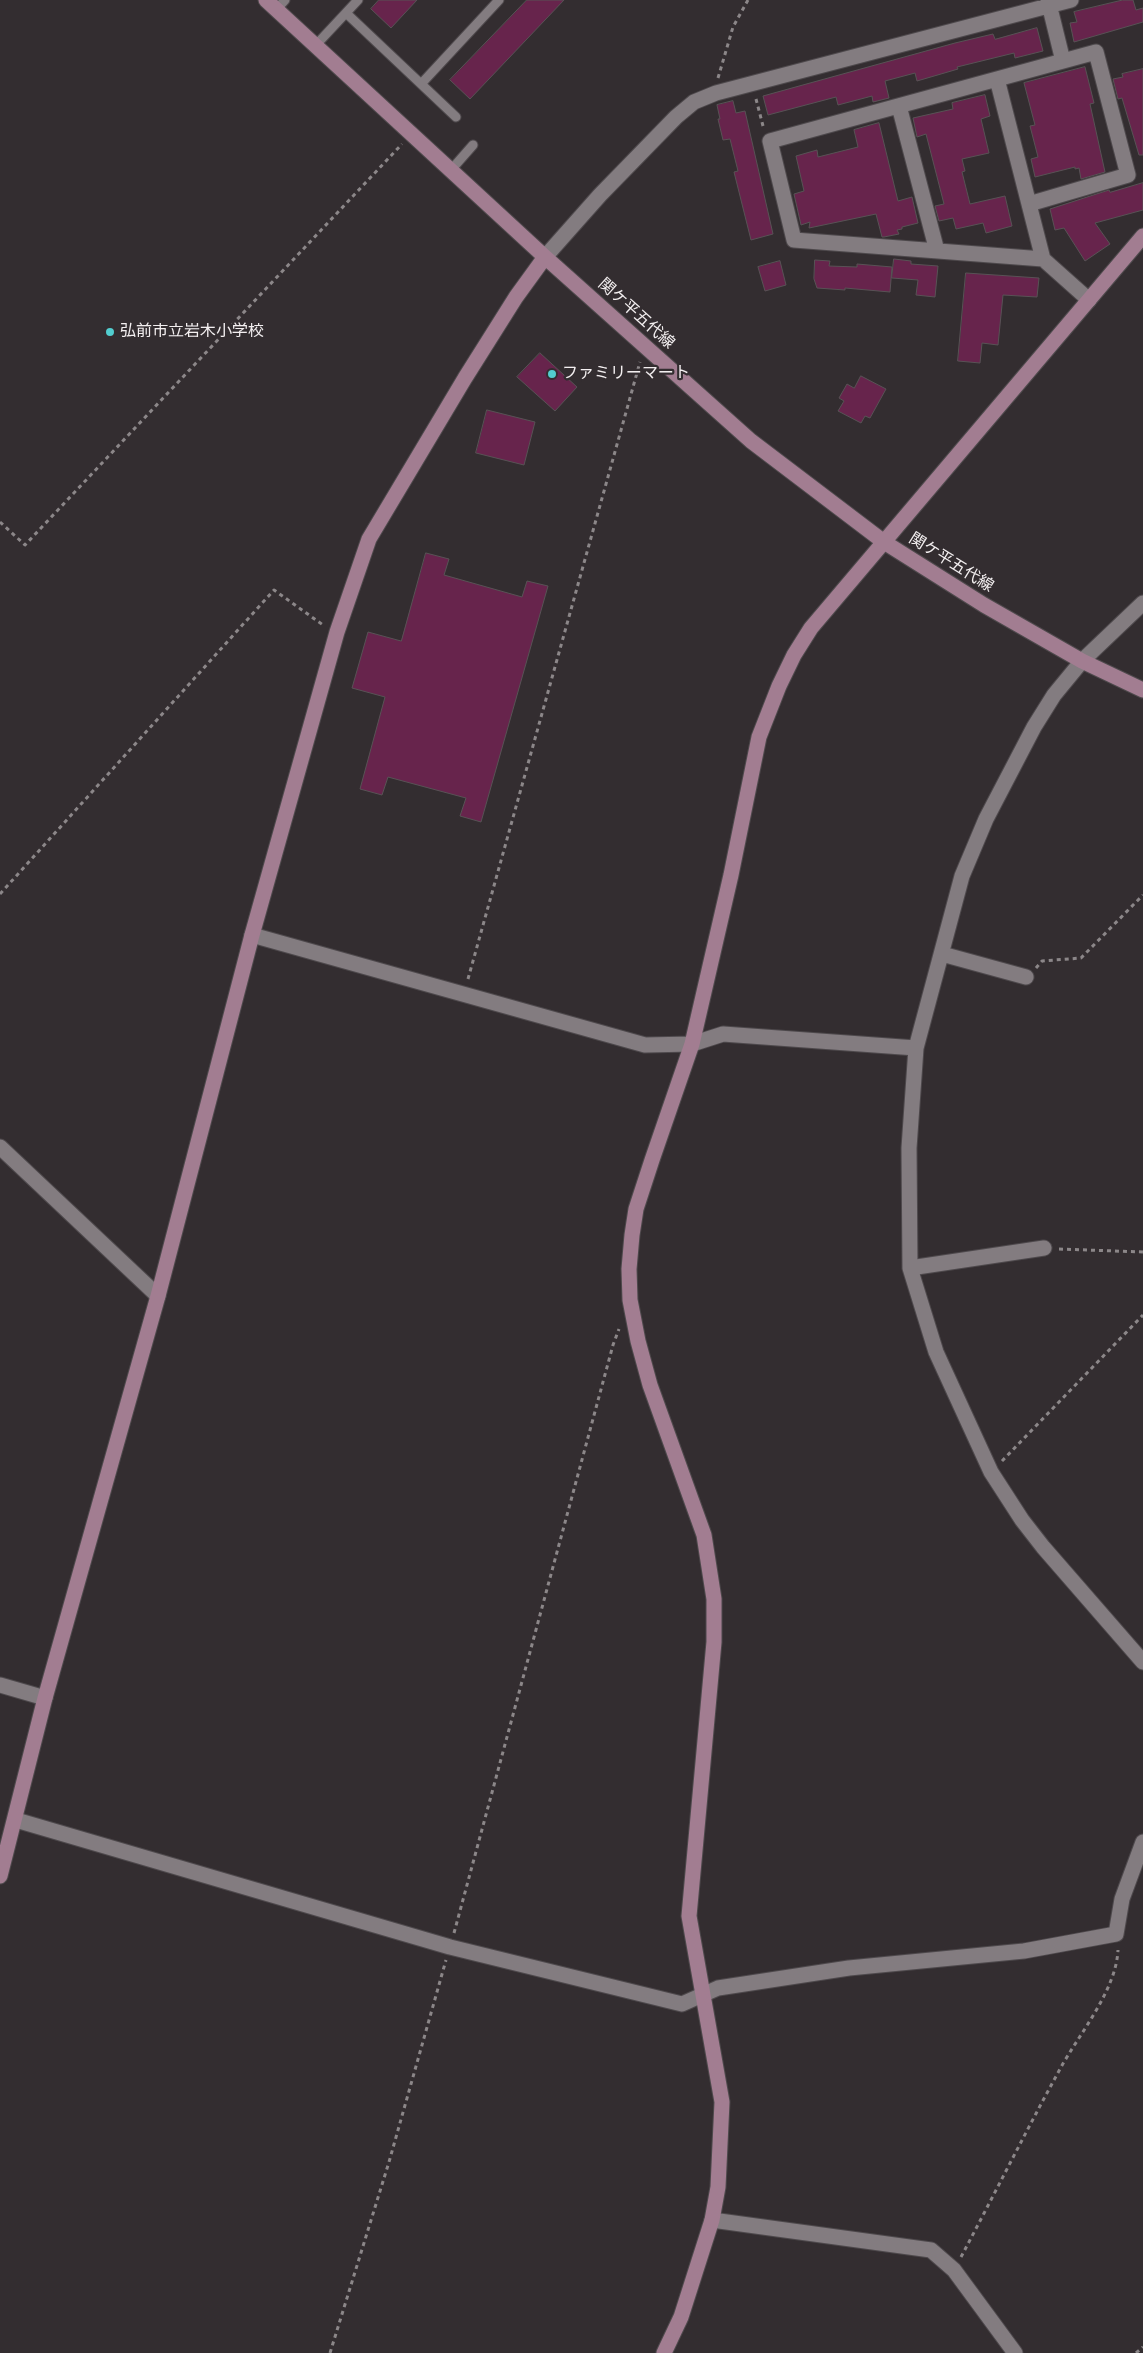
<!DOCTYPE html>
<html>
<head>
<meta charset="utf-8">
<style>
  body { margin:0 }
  canvas { display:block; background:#332d30 }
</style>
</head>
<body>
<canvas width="1143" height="2353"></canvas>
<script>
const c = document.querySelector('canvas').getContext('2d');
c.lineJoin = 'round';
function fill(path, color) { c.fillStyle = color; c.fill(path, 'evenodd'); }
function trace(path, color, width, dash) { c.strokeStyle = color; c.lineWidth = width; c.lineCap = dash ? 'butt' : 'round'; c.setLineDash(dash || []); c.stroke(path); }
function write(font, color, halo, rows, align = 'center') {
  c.font = font + ' "DM Sans","Noto Sans JP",sans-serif'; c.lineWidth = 4.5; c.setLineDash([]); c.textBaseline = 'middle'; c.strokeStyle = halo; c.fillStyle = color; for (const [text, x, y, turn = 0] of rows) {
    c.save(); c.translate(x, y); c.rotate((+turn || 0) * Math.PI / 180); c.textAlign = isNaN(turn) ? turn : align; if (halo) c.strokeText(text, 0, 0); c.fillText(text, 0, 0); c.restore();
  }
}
const building = new Path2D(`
  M 379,0 L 417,0 L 391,28 L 371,9 Z
  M 527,0 L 564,0 L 470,99 L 450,80 Z
  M 1123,0 L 1133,0 L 1136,10 L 1143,8 L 1143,22 L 1074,42 L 1070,23 L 1077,22 L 1074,12 Z
  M 1037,28 L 1043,51 L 1015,58 L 1014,53 L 957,67 L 958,69 L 917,81 L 915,73 L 885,81 L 889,98 L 873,102 L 872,96 L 838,105 L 836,97 L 768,115 L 763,96 L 955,43 L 993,34 L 995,39 Z
  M 1085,67 L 1094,103 L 1090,104 L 1105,172 L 1081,179 L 1079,168 L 1075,169 L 1075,167 L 1035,177 L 1031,159 L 1038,157 L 1030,126 L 1035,125 L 1024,83 Z
  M 1143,69 L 1143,155 L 1139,155 L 1122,98 L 1118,99 L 1113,79 L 1123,77 L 1122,74 Z
  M 985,95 L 990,116 L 981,119 L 989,153 L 962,159 L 965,171 L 962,172 L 970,204 L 1005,196 L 1012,226 L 986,233 L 983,223 L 956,229 L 953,218 L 939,221 L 935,206 L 944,204 L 926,134 L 917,137 L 913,118 L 953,109 L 952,103 Z
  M 733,101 L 736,113 L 745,111 L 773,234 L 751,240 L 734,172 L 738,171 L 730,139 L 723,140 L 718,119 L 720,119 L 717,105 Z
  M 879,123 L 898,201 L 912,197 L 918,223 L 902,227 L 902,229 L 897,230 L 899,234 L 884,237 L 882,237 L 876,214 L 809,228 L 810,222 L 801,225 L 794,194 L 804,191 L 796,156 L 817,150 L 818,157 L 858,147 L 854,130 Z
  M 1143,183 L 1143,210 L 1095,223 L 1110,244 L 1085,261 L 1064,228 L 1055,230 L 1050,209 L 1109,190 L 1110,192 Z
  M 894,259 L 911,261 L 911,264 L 938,266 L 935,297 L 916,295 L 918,280 L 892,278 Z
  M 815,260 L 830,261 L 829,266 L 857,267 L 857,264 L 892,267 L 890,292 L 845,288 L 845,290 L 817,288 L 814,279 Z
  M 780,261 L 786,285 L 765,291 L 758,267 Z
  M 966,273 L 1039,278 L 1037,297 L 1003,295 L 998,345 L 982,343 L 980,363 L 958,361 Z
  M 540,353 L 577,387 L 555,411 L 517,377 Z
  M 861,376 L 886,389 L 870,418 L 865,416 L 861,423 L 838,411 L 844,401 L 839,398 L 847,384 L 854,388 Z
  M 487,410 L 535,422 L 524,465 L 476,453 Z
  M 426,553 L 449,559 L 444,575 L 522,597 L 527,581 L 548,586 L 481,822 L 460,816 L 466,798 L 388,777 L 382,795 L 360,789 L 385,697 L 352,688 L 368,632 L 401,641 Z`);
fill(building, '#67244c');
trace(building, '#585255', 1);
const lane = new Path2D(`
  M 276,10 L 285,0
  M 346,13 L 456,117
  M 315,46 L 358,0
  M 421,84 L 499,0
  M 451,170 L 473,145`);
const street = new Path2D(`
  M 1048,0 L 1063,61
  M 997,79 L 1043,259 L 1089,300
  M 899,106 L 937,251
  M 1029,204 L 1128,175 L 1096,52 L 770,141 L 794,240 L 1043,259
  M 545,257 L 600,195 L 676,117 L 694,102 L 716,93 L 1071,0
  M 1143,603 L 1082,661 L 1054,695 L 1034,727 L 986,819 L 962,876 L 916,1048 L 909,1148 L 910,1268 L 936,1352 L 991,1472 L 1022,1520 L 1043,1547 L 1143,1662
  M 252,935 L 645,1045 L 692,1044 L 723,1034 L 916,1048
  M 942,954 L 1026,977
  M 0,1147 L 158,1296
  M 910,1268 L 1044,1248
  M 0,1685 L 45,1698
  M 16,1820 L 450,1947 L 682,2004 L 718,1988 L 849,1968 L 1024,1951 L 1116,1934 L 1122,1899 L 1143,1842
  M 712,2220 L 931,2250 L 954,2270 L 1015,2353`);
const secondary = new Path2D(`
  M 266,0 L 545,257 L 751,441 L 884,542 L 984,605 L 1082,661 L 1143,690
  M 0,1876 L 45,1698 L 158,1296 L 252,935 L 337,632 L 369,539 L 465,378 L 516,297 L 545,257
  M 664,2353 L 681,2317 L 712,2220 L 718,2187 L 722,2102 L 689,1916 L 714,1642 L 714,1599 L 704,1535 L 650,1385 L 638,1341 L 630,1300 L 629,1269 L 632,1235 L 636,1209 L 652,1160 L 692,1044 L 731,875 L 759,737 L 779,686 L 794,655 L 811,628 L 1143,236`);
trace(lane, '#4e494c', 11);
trace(street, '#4e494c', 17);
trace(secondary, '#4e494c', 17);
trace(new Path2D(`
  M 718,78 L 733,27 L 748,0
  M 756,99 L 763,126
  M 0,522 L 25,545 L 402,144
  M 0,894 L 274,590 L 323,625
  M 1036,968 L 1042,961 L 1081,958 L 1143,895
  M 468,979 L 640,362
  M 1059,1249 L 1143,1252
  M 1002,1461 L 1143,1315
  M 454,1933 L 613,1345 L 619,1329
  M 961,2257 C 994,2195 1026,2131 1060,2069 C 1079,2034 1116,1991 1118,1950
  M 330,2353 L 389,2162 L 446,1960
  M 1136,2353 L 1143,2347`), '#8c8789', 3, [4, 4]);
trace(lane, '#837c80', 9);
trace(street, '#837c80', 15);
trace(secondary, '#a27d91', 15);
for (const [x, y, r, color] of [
  [110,332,5,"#52cdcf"],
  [552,374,5,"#52cdcf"]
]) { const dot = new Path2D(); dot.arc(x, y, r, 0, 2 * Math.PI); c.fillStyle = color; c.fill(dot); trace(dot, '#332d30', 2); }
write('16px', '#f3eff0', '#332d30', [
  ["関ケ平五代線",636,314,42],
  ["関ケ平五代線",951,563,32]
]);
write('16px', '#f3eff0', '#332d30', [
  ["弘前市立岩木小学校",120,332],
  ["ファミリーマート",562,374]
], 'left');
</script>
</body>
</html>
